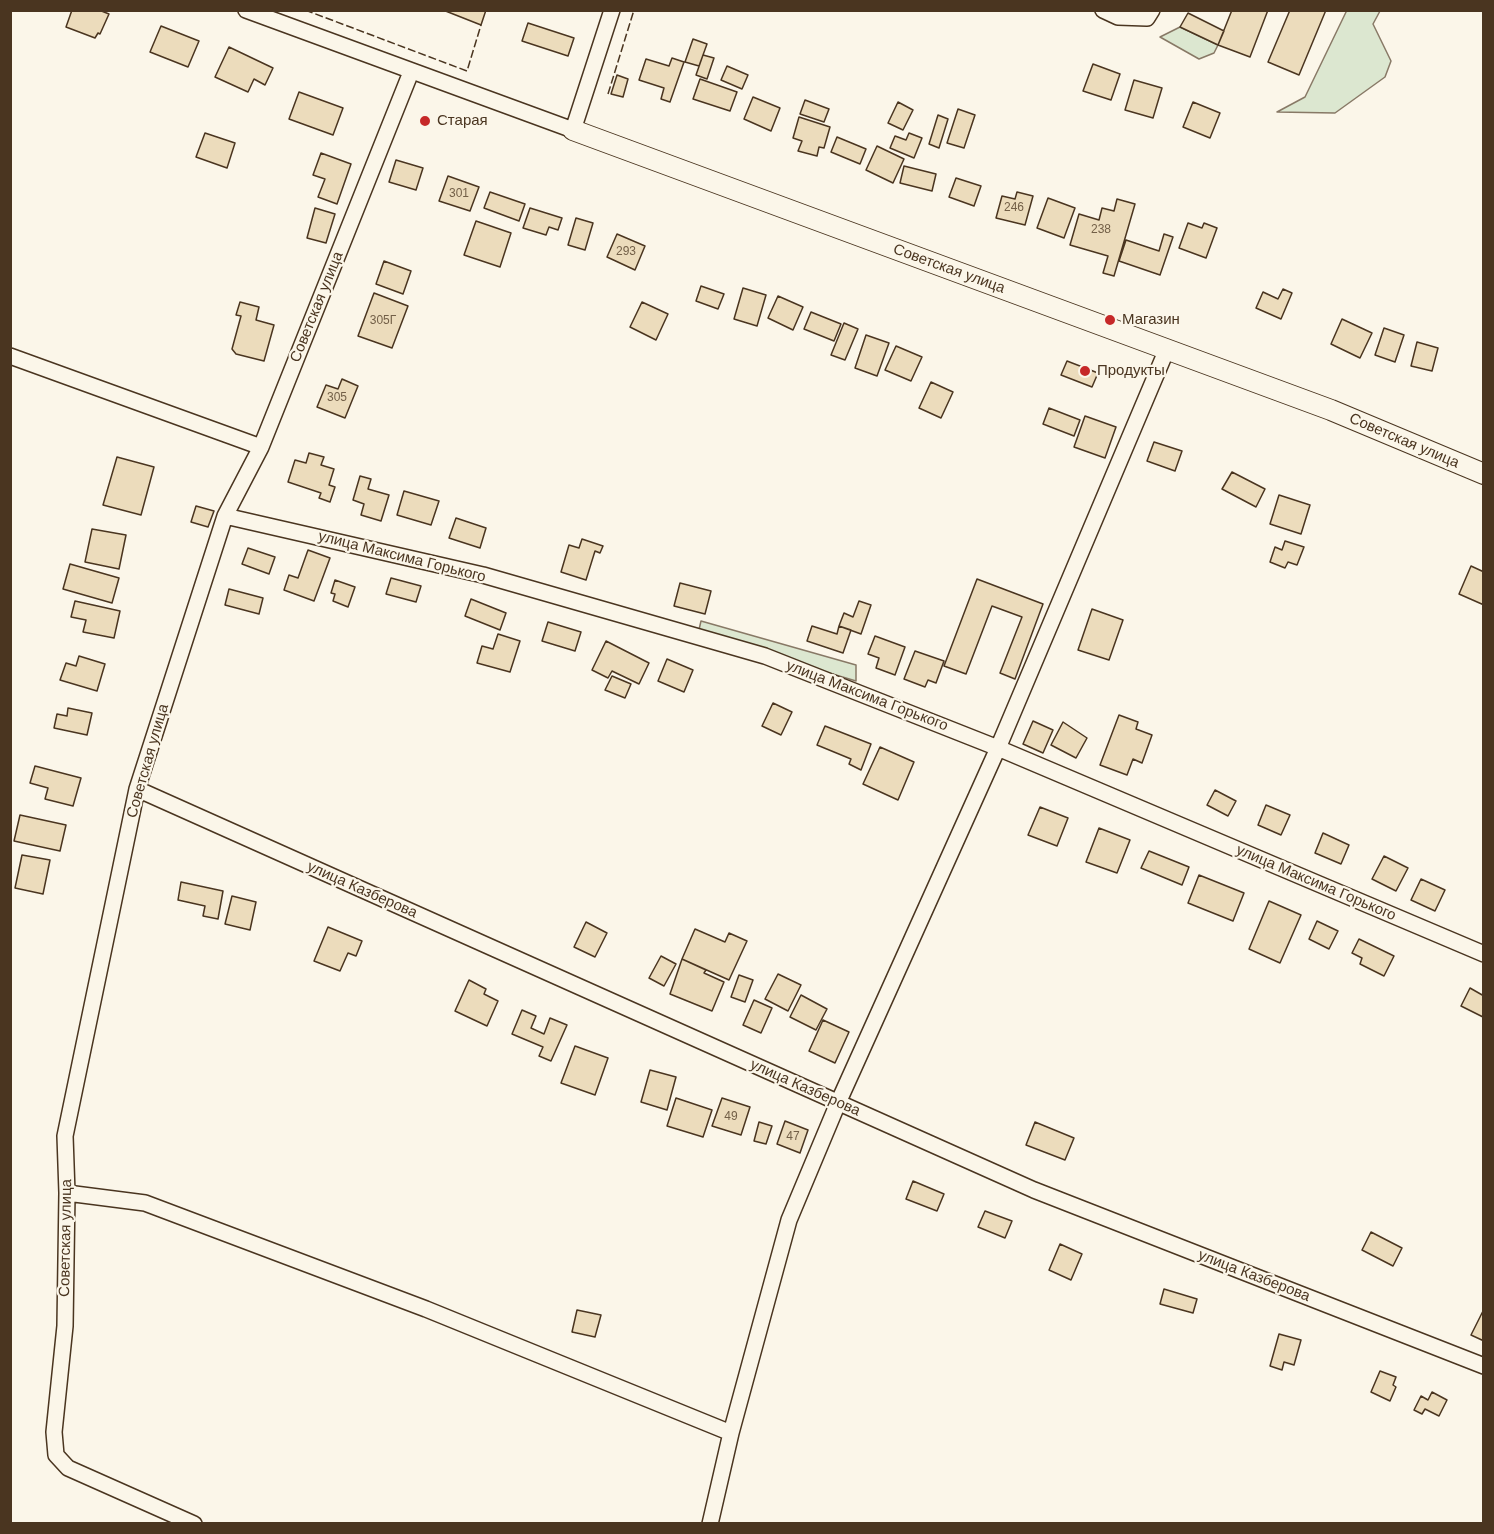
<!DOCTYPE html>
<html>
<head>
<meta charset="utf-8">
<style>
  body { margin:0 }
  #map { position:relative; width:1494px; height:1534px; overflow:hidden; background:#fbf6e9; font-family:Helvetica,sans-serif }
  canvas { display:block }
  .frame { position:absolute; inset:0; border:12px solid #4a3520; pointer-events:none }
</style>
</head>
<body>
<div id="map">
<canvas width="1494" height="1534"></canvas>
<div class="frame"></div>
</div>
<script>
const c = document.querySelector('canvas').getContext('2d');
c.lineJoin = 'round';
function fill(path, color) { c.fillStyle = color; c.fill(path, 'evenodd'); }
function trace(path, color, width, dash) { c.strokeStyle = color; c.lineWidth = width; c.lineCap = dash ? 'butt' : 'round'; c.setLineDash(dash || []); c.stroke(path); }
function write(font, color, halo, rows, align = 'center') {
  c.font = font + ' Helvetica,sans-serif'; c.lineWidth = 4.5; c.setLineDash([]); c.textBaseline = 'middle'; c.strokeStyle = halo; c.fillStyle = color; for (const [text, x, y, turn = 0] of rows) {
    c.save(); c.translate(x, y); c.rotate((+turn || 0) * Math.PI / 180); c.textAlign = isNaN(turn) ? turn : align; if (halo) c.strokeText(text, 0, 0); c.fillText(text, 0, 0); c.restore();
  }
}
const green = new Path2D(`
  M 1347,10 L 1380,11 L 1373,24 L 1391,61 L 1385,77 L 1335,113 L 1277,112 L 1305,97 Z
  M 1180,27 L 1218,45 L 1214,53 L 1199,59 L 1160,37 Z
  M 701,621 L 856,665 L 856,681 L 698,634 Z`);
fill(green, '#dce7d0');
trace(green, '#887966', 1.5);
const building = new Path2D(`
  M 72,10 L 99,10 L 109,14 L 100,34 L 98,33 L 95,38 L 66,27 Z
  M 443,10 L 486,10 L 481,25 Z
  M 1232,10 L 1268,10 L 1250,57 L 1218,45 Z
  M 1290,10 L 1326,10 L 1299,75 L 1268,62 Z
  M 1188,13 L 1224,31 L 1218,45 L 1180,27 Z
  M 528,23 L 574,38 L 568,56 L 522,41 Z
  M 161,26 L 199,41 L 188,67 L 150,52 Z
  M 693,39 L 707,44 L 699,66 L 685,62 Z
  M 229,47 L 273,68 L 265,85 L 254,79 L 248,92 L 215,77 Z
  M 703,55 L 714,58 L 707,79 L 696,75 Z
  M 672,58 L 684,62 L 670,102 L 661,99 L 664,88 L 639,80 L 646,59 L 669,66 Z
  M 1093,64 L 1120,74 L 1111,100 L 1083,91 Z
  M 727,66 L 748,75 L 742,89 L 721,80 Z
  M 617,75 L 628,79 L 623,97 L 611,94 Z
  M 700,79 L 737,92 L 730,111 L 693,99 Z
  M 1134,80 L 1162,88 L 1153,118 L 1125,110 Z
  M 299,92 L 343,108 L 333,135 L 289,119 Z
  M 753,97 L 780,108 L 771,131 L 744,119 Z
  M 805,100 L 829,109 L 824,122 L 800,114 Z
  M 898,102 L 913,110 L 903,130 L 888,123 Z
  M 1193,102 L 1220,113 L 1210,138 L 1183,127 Z
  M 958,109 L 975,115 L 964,148 L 947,143 Z
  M 938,115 L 948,119 L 939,148 L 929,144 Z
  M 799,117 L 830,127 L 824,148 L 819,147 L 817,156 L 798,151 L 802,141 L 793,138 Z
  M 205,133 L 235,143 L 227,168 L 196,157 Z
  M 909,133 L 922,138 L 914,158 L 890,148 L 895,136 L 906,140 Z
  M 837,137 L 866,149 L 860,164 L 831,152 Z
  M 877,146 L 904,159 L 893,183 L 866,170 Z
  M 321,153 L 351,164 L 337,204 L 318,197 L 325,179 L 313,175 Z
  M 396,160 L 423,168 L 416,190 L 389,182 Z
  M 904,166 L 936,174 L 932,191 L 900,183 Z
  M 448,176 L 479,187 L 470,211 L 439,201 Z
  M 956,178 L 981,186 L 974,206 L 949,197 Z
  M 490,192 L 525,204 L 519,221 L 484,208 Z
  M 1017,192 L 1033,196 L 1025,225 L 996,218 L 1002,196 L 1015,199 Z
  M 1048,198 L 1075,208 L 1064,238 L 1037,228 Z
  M 1117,199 L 1135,204 L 1114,276 L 1103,273 L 1108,256 L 1070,245 L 1079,214 L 1099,220 L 1102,208 L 1114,211 Z
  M 315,208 L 335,214 L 326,243 L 307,238 Z
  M 530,208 L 562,218 L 558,230 L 549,227 L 546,235 L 523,228 Z
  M 576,218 L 593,223 L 585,250 L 568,245 Z
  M 476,221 L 511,233 L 500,267 L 464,255 Z
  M 1188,223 L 1202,228 L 1204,223 L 1217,228 L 1206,258 L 1179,248 Z
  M 617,234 L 645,246 L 635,270 L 607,257 Z
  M 1164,234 L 1173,237 L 1160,275 L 1119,261 L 1126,240 L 1159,251 Z
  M 384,261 L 411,271 L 403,294 L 376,284 Z
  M 701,286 L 724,294 L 718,309 L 696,301 Z
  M 743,288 L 766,295 L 757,326 L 734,319 Z
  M 1283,289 L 1292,293 L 1281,319 L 1256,308 L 1263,292 L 1278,299 Z
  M 374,293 L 408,306 L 392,348 L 358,336 Z
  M 778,296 L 803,307 L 793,330 L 768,318 Z
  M 240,302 L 259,307 L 256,320 L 274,325 L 264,361 L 236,354 L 232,349 L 241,316 L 236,315 Z
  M 642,302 L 668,314 L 656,340 L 630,327 Z
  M 811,312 L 841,324 L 834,341 L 804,329 Z
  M 1342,319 L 1372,333 L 1360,358 L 1331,344 Z
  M 844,323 L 858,329 L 845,360 L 831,355 Z
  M 1384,328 L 1404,335 L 1395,362 L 1375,355 Z
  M 866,335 L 889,343 L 877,376 L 855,368 Z
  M 1417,342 L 1438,348 L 1432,371 L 1411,366 Z
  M 896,346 L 922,357 L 911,381 L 885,370 Z
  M 1067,361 L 1098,373 L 1092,387 L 1061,375 Z
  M 342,379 L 358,386 L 345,418 L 317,407 L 326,385 L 338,389 Z
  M 931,382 L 953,392 L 941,418 L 919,408 Z
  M 1049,408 L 1080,420 L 1074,436 L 1043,424 Z
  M 1085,416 L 1116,427 L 1105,458 L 1074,447 Z
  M 1154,442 L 1182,451 L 1175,471 L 1147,461 Z
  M 309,453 L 324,457 L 321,465 L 334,469 L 329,485 L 335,487 L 330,502 L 319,498 L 321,493 L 288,482 L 295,460 L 306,463 Z
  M 117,457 L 154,467 L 141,515 L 103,505 Z
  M 1232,472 L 1265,489 L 1256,507 L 1222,489 Z
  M 360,476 L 371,479 L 368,489 L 389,495 L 381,521 L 361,515 L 364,504 L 353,500 Z
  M 404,491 L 439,501 L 431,525 L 397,515 Z
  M 1279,495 L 1310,505 L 1301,534 L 1270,524 Z
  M 196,506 L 214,511 L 208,527 L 191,522 Z
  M 456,518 L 486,528 L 480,548 L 449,538 Z
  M 92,529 L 126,535 L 119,569 L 85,562 Z
  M 582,539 L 603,546 L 600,553 L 595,551 L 586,580 L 561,572 L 569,545 L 579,548 Z
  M 1285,541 L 1304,547 L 1297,565 L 1288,562 L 1285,568 L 1270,562 L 1275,547 L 1282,550 Z
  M 248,548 L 275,557 L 269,574 L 242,564 Z
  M 308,550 L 330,558 L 314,601 L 284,590 L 289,575 L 298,578 Z
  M 70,564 L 119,578 L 112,603 L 63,589 Z
  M 1471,566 L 1484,572 L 1484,605 L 1459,594 Z
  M 391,578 L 421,586 L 416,602 L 386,594 Z
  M 977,579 L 1043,604 L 1015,679 L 1000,673 L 1022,617 L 992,606 L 966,674 L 944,666 Z
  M 335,580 L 355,587 L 348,607 L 333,601 L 335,594 L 331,593 Z
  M 680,583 L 711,591 L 705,614 L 674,606 Z
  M 229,589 L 263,598 L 259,614 L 225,605 Z
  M 471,599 L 506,613 L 500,630 L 465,616 Z
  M 75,601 L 120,611 L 114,638 L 83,632 L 86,620 L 71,617 Z
  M 859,601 L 871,605 L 861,634 L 839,626 L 844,613 L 853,617 Z
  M 1092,609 L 1123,620 L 1109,660 L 1078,650 Z
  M 548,622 L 581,632 L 575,651 L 542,641 Z
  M 812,626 L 837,634 L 839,626 L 851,630 L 843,653 L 807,641 Z
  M 498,634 L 520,641 L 510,672 L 477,663 L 482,646 L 493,649 Z
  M 875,636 L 905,647 L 895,675 L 876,668 L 879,658 L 868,654 Z
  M 606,641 L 649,663 L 639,684 L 612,671 L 608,678 L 592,670 Z
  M 915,651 L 944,661 L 936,683 L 928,680 L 925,687 L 904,679 Z
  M 79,656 L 105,664 L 97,691 L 60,680 L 66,663 L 76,666 Z
  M 667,659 L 693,670 L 684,692 L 658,681 Z
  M 612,676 L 631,684 L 625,698 L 605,690 Z
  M 773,703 L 792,712 L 781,735 L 762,726 Z
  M 68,708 L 92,713 L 87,735 L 54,728 L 57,714 L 67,716 Z
  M 1119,715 L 1138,722 L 1136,729 L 1152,735 L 1142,763 L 1133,759 L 1127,775 L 1100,765 Z
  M 1033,721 L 1053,730 L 1043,753 L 1023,744 Z
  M 1063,722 L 1087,738 L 1076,758 L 1051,745 Z
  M 825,726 L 871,744 L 861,770 L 849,764 L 851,759 L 817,745 Z
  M 880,747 L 914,762 L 898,800 L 863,784 Z
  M 35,766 L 81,778 L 73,806 L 45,799 L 48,788 L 30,783 Z
  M 1215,790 L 1236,801 L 1228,816 L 1207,805 Z
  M 1266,805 L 1290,815 L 1281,835 L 1258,825 Z
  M 1040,807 L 1068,818 L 1057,846 L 1028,835 Z
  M 20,815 L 66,825 L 60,851 L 14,841 Z
  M 1099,828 L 1130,840 L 1117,873 L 1086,862 Z
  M 1323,833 L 1349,845 L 1341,864 L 1315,853 Z
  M 1149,851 L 1189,867 L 1182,885 L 1141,868 Z
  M 22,855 L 50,860 L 43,894 L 15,888 Z
  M 1384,856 L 1408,868 L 1396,891 L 1372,879 Z
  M 1199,875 L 1244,893 L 1233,921 L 1188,903 Z
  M 1421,879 L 1445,890 L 1435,911 L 1411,900 Z
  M 181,882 L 223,891 L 218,919 L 203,916 L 205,906 L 178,900 Z
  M 232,896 L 256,902 L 250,930 L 225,924 Z
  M 1269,901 L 1301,915 L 1280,963 L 1249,949 Z
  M 1317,921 L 1338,931 L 1329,949 L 1309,939 Z
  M 586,922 L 607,933 L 595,957 L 574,947 Z
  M 328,927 L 362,941 L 356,956 L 348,953 L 340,971 L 314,961 Z
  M 695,929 L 725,942 L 729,933 L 747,941 L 729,980 L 682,959 Z
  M 1359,939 L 1394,956 L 1384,976 L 1360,964 L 1362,958 L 1352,953 Z
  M 661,956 L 676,964 L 664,986 L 649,978 Z
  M 682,959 L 706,970 L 704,973 L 724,982 L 712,1011 L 670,994 Z
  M 778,974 L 801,985 L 788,1011 L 765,999 Z
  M 739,975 L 753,980 L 745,1002 L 731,997 Z
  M 469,980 L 486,989 L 484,994 L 498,1001 L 487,1026 L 455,1011 Z
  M 1470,988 L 1484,996 L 1483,1017 L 1461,1006 Z
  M 801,995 L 827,1009 L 816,1030 L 790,1017 Z
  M 754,1000 L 772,1008 L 761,1033 L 743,1025 Z
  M 522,1010 L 536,1016 L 531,1028 L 544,1034 L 550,1018 L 567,1025 L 551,1061 L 539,1056 L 543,1047 L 512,1034 Z
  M 823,1020 L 849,1032 L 835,1063 L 809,1051 Z
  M 575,1046 L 608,1058 L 595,1095 L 561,1083 Z
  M 650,1070 L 676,1077 L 667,1110 L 641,1102 Z
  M 676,1098 L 712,1110 L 703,1137 L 667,1126 Z
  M 722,1098 L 750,1107 L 741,1135 L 712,1126 Z
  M 785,1121 L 808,1130 L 800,1153 L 777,1144 Z
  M 759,1122 L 772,1126 L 766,1144 L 754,1141 Z
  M 1035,1122 L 1074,1138 L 1065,1160 L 1026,1145 Z
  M 913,1181 L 944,1194 L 937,1211 L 906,1199 Z
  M 985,1211 L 1012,1221 L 1005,1238 L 978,1227 Z
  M 1371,1232 L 1402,1248 L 1393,1266 L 1362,1250 Z
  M 1060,1244 L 1082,1254 L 1071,1280 L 1049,1270 Z
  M 1164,1289 L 1197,1299 L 1193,1313 L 1160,1304 Z
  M 1484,1309 L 1484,1341 L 1471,1335 Z
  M 577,1310 L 601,1315 L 595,1337 L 572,1332 Z
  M 1279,1334 L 1301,1340 L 1294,1365 L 1284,1362 L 1282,1370 L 1270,1366 Z
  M 1380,1371 L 1396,1377 L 1393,1385 L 1396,1387 L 1390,1401 L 1371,1392 Z
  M 1432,1392 L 1447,1400 L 1439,1416 L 1425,1409 L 1422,1414 L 1414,1410 L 1421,1396 L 1428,1400 Z`);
fill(building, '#ecdcbc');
trace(building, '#4a3520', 1.5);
const minor = new Path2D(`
  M 246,10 L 573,130 L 612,10
  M 1103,10 L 1118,17 L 1147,18 L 1152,10
  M 10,356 L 261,447
  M 225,516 L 483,575 L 765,656 L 998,748 L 1484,954
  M 137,789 L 1034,1190 L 1484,1366
  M 67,1193 L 145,1203 L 426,1309 L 731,1433
  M 194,1524 L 68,1468 L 56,1455 L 54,1432 L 65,1326 L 67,1193 L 65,1136 L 137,789 L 225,516 L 261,447 L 411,72
  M 710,1524 L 731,1433 L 789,1220 L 838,1103 L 998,748 L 1167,349`);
const tertiary = new Path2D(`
  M 573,130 L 1331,410 L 1484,474`);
trace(minor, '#4a3520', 18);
trace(tertiary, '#4a3520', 22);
trace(minor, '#fbf6e9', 15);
trace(tertiary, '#fbf6e9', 20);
trace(new Path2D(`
  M 305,10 L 467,71 L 481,25
  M 608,94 L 634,10`), '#4a3520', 1.5, [8, 3]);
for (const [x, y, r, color] of [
  [425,121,6,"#c62828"],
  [1110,320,6,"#c62828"],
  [1085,371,6,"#c62828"]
]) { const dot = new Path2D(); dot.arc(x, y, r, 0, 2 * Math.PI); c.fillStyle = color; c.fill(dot); trace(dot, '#fbf6e9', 2); }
write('12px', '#725f47', null, [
  ["301",459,194],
  ["246",1014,208],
  ["238",1101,230],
  ["293",626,252],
  ["305Г",383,321],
  ["305",337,398],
  ["49",731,1117],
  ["47",793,1137]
]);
write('15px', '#4a3520', '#fbf6e9', [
  ["Старая",437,121],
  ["Магазин",1122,320],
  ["Продукты",1097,371]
], 'left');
write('15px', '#4a3520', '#fbf6e9', [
  ["Советская улица",949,269,20],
  ["Советская улица",317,307,-68],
  ["Советская улица",1404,441,23],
  ["улица Максима Горького",402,557,14],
  ["улица Максима Горького",867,696,21],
  ["Советская улица",148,761,-74],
  ["улица Максима Горького",1316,883,23],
  ["улица Казберова",362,890,24],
  ["улица Казберова",805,1088,24],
  ["Советская улица",66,1238,-89],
  ["улица Казберова",1254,1276,21]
]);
</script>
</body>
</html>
